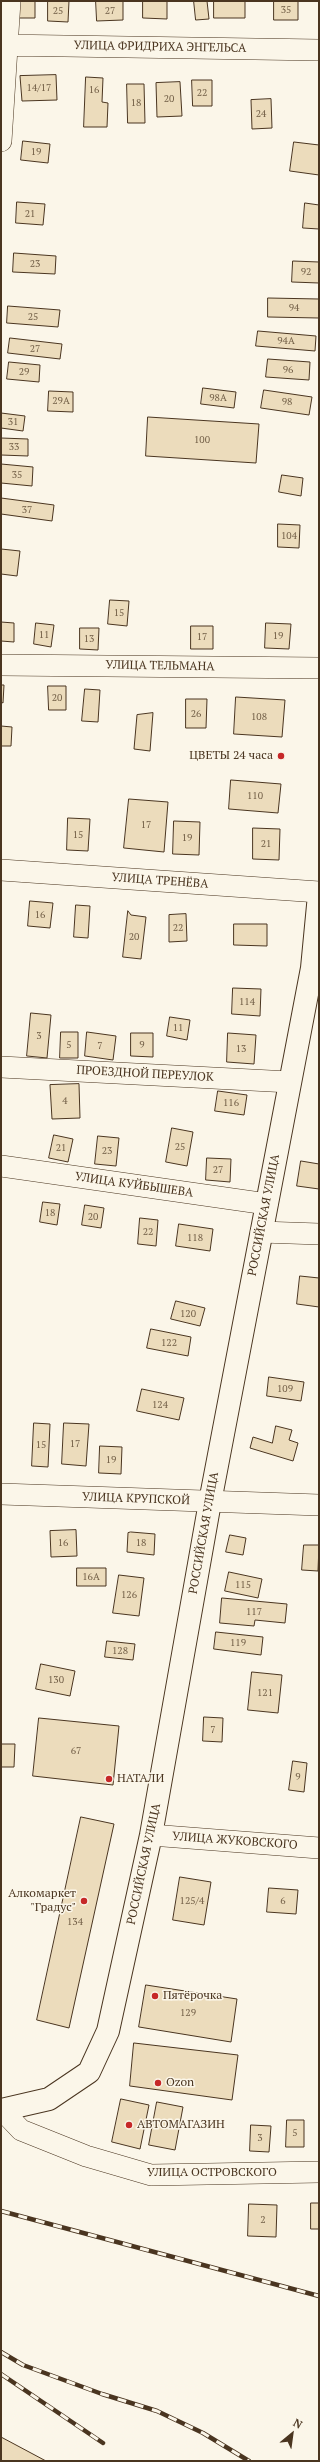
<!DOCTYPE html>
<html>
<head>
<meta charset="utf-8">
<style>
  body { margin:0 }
  #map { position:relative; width:320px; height:2462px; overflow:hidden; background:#fbf6e9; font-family:"PT Serif",serif }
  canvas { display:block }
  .frame { position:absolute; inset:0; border:2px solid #4a3520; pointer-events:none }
  .north { position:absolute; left:272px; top:2414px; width:40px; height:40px; -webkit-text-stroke:3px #fbf6e9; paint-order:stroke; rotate:29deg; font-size:11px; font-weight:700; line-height:16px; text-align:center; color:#4a3520 }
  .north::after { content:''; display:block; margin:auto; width:14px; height:18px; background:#4a3520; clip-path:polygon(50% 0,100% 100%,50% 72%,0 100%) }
</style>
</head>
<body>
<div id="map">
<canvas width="320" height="2462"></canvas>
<div class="frame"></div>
<div class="north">N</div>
</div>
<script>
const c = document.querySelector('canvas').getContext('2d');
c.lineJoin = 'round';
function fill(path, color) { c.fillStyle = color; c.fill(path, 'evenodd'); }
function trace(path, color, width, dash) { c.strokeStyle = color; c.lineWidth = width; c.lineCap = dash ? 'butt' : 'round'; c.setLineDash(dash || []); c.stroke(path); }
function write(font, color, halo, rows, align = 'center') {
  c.font = font + ' "PT Serif",serif'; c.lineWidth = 3; c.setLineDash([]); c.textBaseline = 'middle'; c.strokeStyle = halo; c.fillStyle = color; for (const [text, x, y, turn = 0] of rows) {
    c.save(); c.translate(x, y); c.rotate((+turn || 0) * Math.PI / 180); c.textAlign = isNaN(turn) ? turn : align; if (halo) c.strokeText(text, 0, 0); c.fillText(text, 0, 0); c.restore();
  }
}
const building = new Path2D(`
  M 18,1 L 35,1 L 35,18 L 17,18 Z
  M 48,1 L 69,1 L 68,22 L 48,21 Z
  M 96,1 L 123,1 L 123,20 L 97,21 Z
  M 143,1 L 167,1 L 167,19 L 143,18 Z
  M 194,1 L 207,1 L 209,19 L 196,20 Z
  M 214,1 L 245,1 L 245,18 L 214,18 Z
  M 274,1 L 298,1 L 298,20 L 274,20 Z
  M 56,75 L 57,100 L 22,101 L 20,76 Z
  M 86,77 L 103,78 L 102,102 L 108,103 L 107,127 L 84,127 Z
  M 192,80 L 212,80 L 212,106 L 193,106 Z
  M 180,82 L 182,116 L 157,117 L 156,83 Z
  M 127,84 L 144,84 L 145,123 L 128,123 Z
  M 271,99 L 272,128 L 252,129 L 251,100 Z
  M 23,141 L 50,144 L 48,163 L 21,160 Z
  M 294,142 L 319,145 L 319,175 L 290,171 Z
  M 17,202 L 45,204 L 43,225 L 16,223 Z
  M 305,203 L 319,205 L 319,229 L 303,228 Z
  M 14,253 L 56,256 L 55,274 L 13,272 Z
  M 293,261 L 319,262 L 319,283 L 292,282 Z
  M 268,298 L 319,299 L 319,318 L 268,317 Z
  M 8,306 L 60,310 L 58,327 L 7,323 Z
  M 258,331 L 316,336 L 315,351 L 256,346 Z
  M 10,338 L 62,344 L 60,359 L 8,353 Z
  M 268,359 L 310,362 L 309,380 L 266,377 Z
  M 9,362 L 40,365 L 39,382 L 7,379 Z
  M 203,388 L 236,392 L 234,408 L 201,404 Z
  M 264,390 L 312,397 L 309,415 L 261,408 Z
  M 49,391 L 73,392 L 73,412 L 48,411 Z
  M 1,413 L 25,416 L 23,431 L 1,428 Z
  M 148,417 L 259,424 L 256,463 L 146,456 Z
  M 1,438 L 28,439 L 28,456 L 1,455 Z
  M 1,464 L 33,467 L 32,486 L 1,483 Z
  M 282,475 L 303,478 L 301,496 L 279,492 Z
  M 1,498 L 54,505 L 52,521 L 1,514 Z
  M 278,524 L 300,525 L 299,548 L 278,547 Z
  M 1,549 L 20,551 L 17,576 L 1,574 Z
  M 110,600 L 129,601 L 127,626 L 108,624 Z
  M 1,622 L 14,623 L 14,642 L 1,641 Z
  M 36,623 L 54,625 L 51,647 L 34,644 Z
  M 266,623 L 291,624 L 289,649 L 265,648 Z
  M 191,626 L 213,626 L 213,649 L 191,649 Z
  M 80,628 L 99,628 L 98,650 L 80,649 Z
  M 1,685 L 4,685 L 3,703 L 1,702 Z
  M 48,686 L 66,686 L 66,710 L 49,710 Z
  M 85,689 L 100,690 L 98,722 L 82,721 Z
  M 236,697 L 285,700 L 282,737 L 234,734 Z
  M 186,699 L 207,699 L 206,728 L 186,728 Z
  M 153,713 L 150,751 L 134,749 L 137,715 Z
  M 1,726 L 12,727 L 11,746 L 1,746 Z
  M 231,780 L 281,784 L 278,813 L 229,809 Z
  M 129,799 L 168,802 L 164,852 L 124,848 Z
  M 68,818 L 90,819 L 88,851 L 67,850 Z
  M 174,821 L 200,822 L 199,855 L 173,854 Z
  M 253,828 L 280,829 L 279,860 L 253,859 Z
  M 30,901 L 53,903 L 50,928 L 28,926 Z
  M 76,905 L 90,906 L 88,938 L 74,937 Z
  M 128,911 L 131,915 L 146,917 L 141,959 L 123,957 Z
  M 186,914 L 187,941 L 169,942 L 169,915 Z
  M 234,924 L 267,924 L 267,946 L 234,945 Z
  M 233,988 L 261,989 L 260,1016 L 232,1014 Z
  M 31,1013 L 51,1015 L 47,1058 L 27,1056 Z
  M 170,1017 L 190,1020 L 187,1040 L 167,1036 Z
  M 61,1032 L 78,1032 L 78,1058 L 60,1058 Z
  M 87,1032 L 116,1036 L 113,1060 L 85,1056 Z
  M 131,1033 L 153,1033 L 153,1057 L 131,1056 Z
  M 228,1033 L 256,1035 L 254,1064 L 227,1062 Z
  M 79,1084 L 80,1118 L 52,1119 L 50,1085 Z
  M 218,1091 L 247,1095 L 244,1115 L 215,1111 Z
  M 172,1128 L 193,1132 L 187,1166 L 166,1162 Z
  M 54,1135 L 73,1139 L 68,1162 L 49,1158 Z
  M 98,1136 L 119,1138 L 116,1166 L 95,1164 Z
  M 207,1158 L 231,1159 L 230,1182 L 206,1180 Z
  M 301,1161 L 319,1164 L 319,1189 L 297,1186 Z
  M 43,1202 L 60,1204 L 57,1225 L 40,1222 Z
  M 85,1205 L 104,1208 L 101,1228 L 82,1225 Z
  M 140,1218 L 158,1220 L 156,1246 L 138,1244 Z
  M 179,1224 L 213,1229 L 210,1251 L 176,1246 Z
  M 300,1276 L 319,1278 L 319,1307 L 297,1304 Z
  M 176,1301 L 205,1308 L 200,1326 L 171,1319 Z
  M 151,1329 L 191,1337 L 188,1356 L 147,1348 Z
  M 269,1377 L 304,1382 L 301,1401 L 267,1396 Z
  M 142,1389 L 184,1398 L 179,1420 L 137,1411 Z
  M 34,1423 L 50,1424 L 48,1467 L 32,1466 Z
  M 64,1423 L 89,1424 L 86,1466 L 62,1464 Z
  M 276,1426 L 292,1430 L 289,1440 L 298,1443 L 293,1461 L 250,1448 L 253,1437 L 272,1443 Z
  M 100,1446 L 122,1447 L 121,1474 L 99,1473 Z
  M 76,1530 L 77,1556 L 51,1557 L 50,1531 Z
  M 131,1532 L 155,1534 L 154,1555 L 127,1552 L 128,1533 Z
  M 230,1535 L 246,1538 L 243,1555 L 226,1552 Z
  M 304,1545 L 319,1545 L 318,1571 L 302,1570 Z
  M 77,1568 L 106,1568 L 106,1586 L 77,1586 Z
  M 229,1572 L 262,1579 L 258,1598 L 225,1591 Z
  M 119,1575 L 144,1578 L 139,1616 L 113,1613 Z
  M 222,1598 L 287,1604 L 285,1623 L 255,1620 L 254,1626 L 220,1623 Z
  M 216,1632 L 263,1637 L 261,1655 L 214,1649 Z
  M 107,1641 L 135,1644 L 133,1660 L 105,1657 Z
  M 41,1664 L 75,1671 L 70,1696 L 36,1689 Z
  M 252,1672 L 282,1675 L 278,1713 L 248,1710 Z
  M 204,1717 L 223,1718 L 222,1742 L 203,1741 Z
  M 39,1718 L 119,1726 L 113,1785 L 33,1776 Z
  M 1,1744 L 15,1744 L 14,1767 L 1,1767 Z
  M 293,1761 L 307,1763 L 304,1792 L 289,1790 Z
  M 81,1817 L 114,1824 L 69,2028 L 37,2020 Z
  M 180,1877 L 211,1882 L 204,1925 L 173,1920 Z
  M 269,1888 L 298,1890 L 296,1914 L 267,1912 Z
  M 146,1985 L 237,1999 L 231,2042 L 139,2027 Z
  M 134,2043 L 238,2055 L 232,2100 L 130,2086 Z
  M 121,2099 L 149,2105 L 140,2149 L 112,2142 Z
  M 157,2102 L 183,2107 L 175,2150 L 149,2145 Z
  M 287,2120 L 304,2120 L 304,2147 L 286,2147 Z
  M 251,2125 L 271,2126 L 269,2152 L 250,2151 Z
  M 311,2203 L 319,2203 L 319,2229 L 311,2229 Z
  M 249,2204 L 277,2205 L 276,2237 L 248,2236 Z
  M 1,2437 L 46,2461 L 1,2461 Z`);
fill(building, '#ecdcbc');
trace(building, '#4a3520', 1);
const minor = new Path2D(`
  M 1,45 L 319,50
  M 1,141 L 10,1
  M 1,665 L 319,668
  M 1,870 L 319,892
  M 1,1067 L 290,1082
  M 1,1166 L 267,1204
  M 261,1232 L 319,1234
  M 1,1494 L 319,1505
  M 151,1835 L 319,1848
  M 2,2110 L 21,2130 L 86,2156 L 151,2175 L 319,2172`);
const major = new Path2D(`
  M 1,2110 L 49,2099 L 89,2072 L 108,2031 L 151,1835 L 210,1502 L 312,968 L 319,895`);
trace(minor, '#4a3520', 22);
trace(major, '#4a3520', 24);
trace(minor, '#fbf6e9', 21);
trace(major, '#fbf6e9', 22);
const rail = new Path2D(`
  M 1,2211 L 319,2296
  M 1,2352 L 23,2365 L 102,2394 L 157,2411 L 203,2433 L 249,2461
  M 1,2374 L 103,2443`);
trace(rail, '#4a3520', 4.5);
trace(rail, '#fbf6e9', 3, [9]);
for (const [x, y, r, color] of [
  [281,756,4,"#c62828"],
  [109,1779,4,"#c62828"],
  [84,1901,4,"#c62828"],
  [155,1996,4,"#c62828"],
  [158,2083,4,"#c62828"],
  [129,2125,4,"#c62828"]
]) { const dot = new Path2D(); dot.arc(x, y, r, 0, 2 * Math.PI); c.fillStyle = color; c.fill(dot); trace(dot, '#fbf6e9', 1.5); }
write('10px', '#725f47', null, [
  ["35",286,10],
  ["25",58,11],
  ["27",110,11],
  ["14/17",39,88],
  ["16",94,90],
  ["22",202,93],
  ["20",169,99],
  ["18",136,103],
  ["24",261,114],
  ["19",36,152],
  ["21",30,214],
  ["23",35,264],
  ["92",306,272],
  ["94",294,308],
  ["25",33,317],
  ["94А",286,341],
  ["27",35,349],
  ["96",288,370],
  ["29",24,372],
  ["98А",218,398],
  ["29А",61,401],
  ["98",287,402],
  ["31",13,422],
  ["100",202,440],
  ["33",14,447],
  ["35",17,475],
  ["37",27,510],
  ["104",289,536],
  ["15",119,613],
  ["11",44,635],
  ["19",278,636],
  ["17",202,637],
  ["13",89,639],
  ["20",57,698],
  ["26",196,714],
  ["108",259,717],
  ["110",255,796],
  ["17",146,825],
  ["15",78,835],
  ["19",187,838],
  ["21",266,844],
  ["16",40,915],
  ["22",178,928],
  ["20",134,937],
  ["114",247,1002],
  ["11",178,1028],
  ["3",39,1036],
  ["5",69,1045],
  ["9",142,1045],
  ["7",100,1046],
  ["13",241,1049],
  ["4",65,1101],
  ["116",231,1103],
  ["25",180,1147],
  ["21",61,1148],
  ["23",107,1151],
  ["27",218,1170],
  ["18",50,1213],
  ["20",93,1217],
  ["22",148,1232],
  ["118",195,1238],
  ["120",188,1314],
  ["122",169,1343],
  ["109",285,1389],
  ["124",160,1405],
  ["17",75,1444],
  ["15",41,1445],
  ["19",111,1460],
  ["16",63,1543],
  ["18",141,1543],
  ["16А",91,1577],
  ["115",243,1585],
  ["126",129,1595],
  ["117",254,1612],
  ["119",238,1643],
  ["128",120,1651],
  ["130",56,1680],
  ["121",265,1693],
  ["7",213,1730],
  ["67",76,1751],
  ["9",298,1777],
  ["125/4",192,1901],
  ["6",283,1901],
  ["134",75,1922],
  ["129",188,2013],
  ["5",295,2133],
  ["3",260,2138],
  ["2",263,2220]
]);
write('12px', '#4a3520', '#fbf6e9', [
  ["УЛИЦА ФРИДРИХА ЭНГЕЛЬСА",160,47,1],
  ["УЛИЦА ТЕЛЬМАНА",160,666,1],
  ["УЛИЦА ТРЕНЁВА",160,881,4],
  ["ПРОЕЗДНОЙ ПЕРЕУЛОК",145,1074,3],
  ["УЛИЦА КУЙБЫШЕВА",134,1185,8],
  ["РОССИЙСКАЯ УЛИЦА",264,1215,-79],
  ["УЛИЦА КРУПСКОЙ",136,1499,2],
  ["РОССИЙСКАЯ УЛИЦА",204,1533,-80],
  ["УЛИЦА ЖУКОВСКОГО",235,1841,4],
  ["РОССИЙСКАЯ УЛИЦА",144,1864,-78],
  ["УЛИЦА ОСТРОВСКОГО",212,2173]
]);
write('12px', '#4a3520', '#fbf6e9', [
  ["ЦВЕТЫ 24 часа",273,756,"right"],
  ["НАТАЛИ",117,1779],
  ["Алкомаркет",76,1894,"right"],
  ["\"Градус\"",76,1908,"right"],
  ["Пятёрочка",163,1996],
  ["Ozon",166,2083],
  ["АВТОМАГАЗИН",137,2125]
], 'left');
</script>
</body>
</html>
